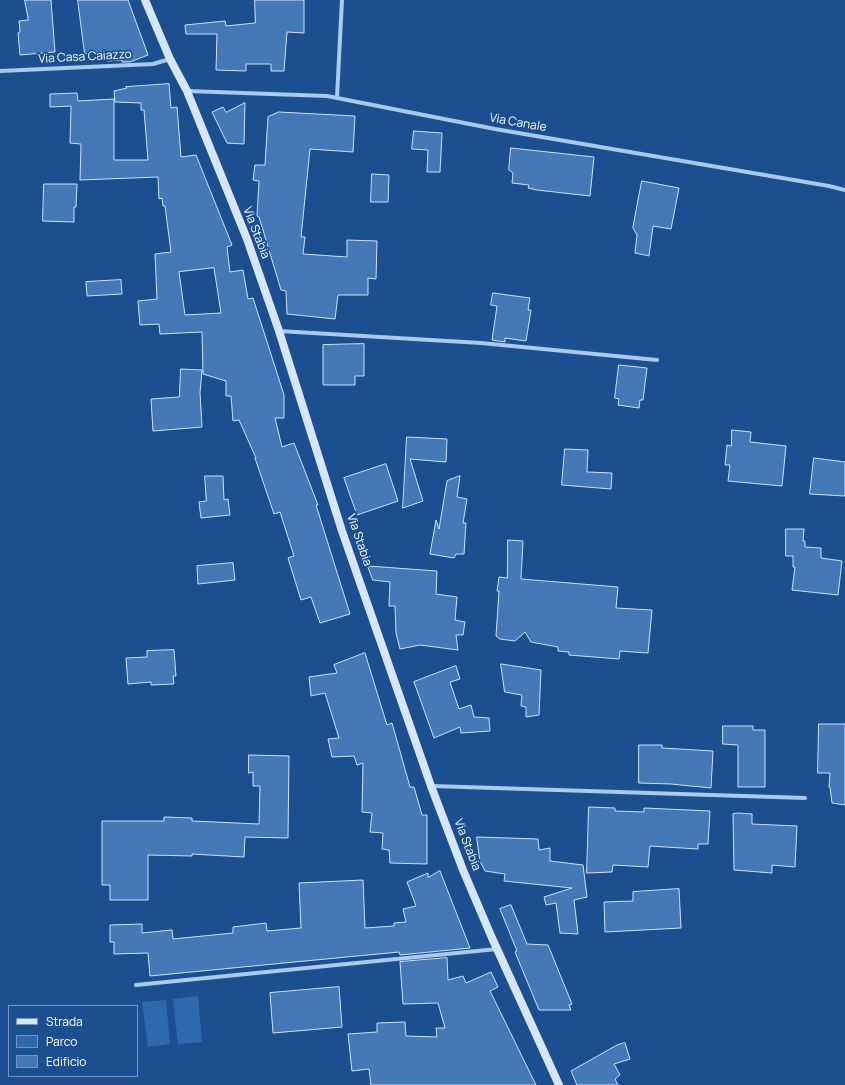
<!DOCTYPE html>
<html>
<head>
<meta charset="utf-8">
<style>
  body { margin:0 }
  #map { position:relative; width:845px; height:1085px; overflow:hidden; background:#1b4f8f; font-family:Manrope,sans-serif }
  canvas { display:block }
  .legend { position:absolute; left:8px; top:1005px; width:130px; height:72px; box-sizing:border-box; background:#1b4f8f; border:1px solid #7695bc; margin:0; padding:5px 7px; list-style:none; font-size:12px; color:#fff }
  .legend li { display:flex; align-items:center; gap:8px; height:20px }
  .legend b { width:20px; border:1px solid #7695bc }
</style>
</head>
<body>
<div id="map">
<canvas width="845" height="1085"></canvas>
<ul class="legend">
<li><b style="height:5px;background:#d6e6fa"></b>Strada</li>
<li><b style="height:11px;background:#2e69ad"></b>Parco</li>
<li><b style="height:11px;background:#4478b7"></b>Edificio</li>
</ul>
</div>
<script>
const c = document.querySelector('canvas').getContext('2d');
c.lineJoin = 'round';
function fill(path, color) { c.fillStyle = color; c.fill(path, 'evenodd'); }
function trace(path, color, width, dash) { c.strokeStyle = color; c.lineWidth = width; c.lineCap = dash ? 'butt' : 'round'; c.setLineDash(dash || []); c.stroke(path); }
function write(font, color, halo, rows, align = 'center') {
  c.font = font + ' Manrope,sans-serif'; c.lineWidth = 3.5; c.setLineDash([]); c.textBaseline = 'middle'; c.strokeStyle = halo; c.fillStyle = color; for (const [text, x, y, turn = 0] of rows) {
    c.save(); c.translate(x, y); c.rotate((+turn || 0) * Math.PI / 180); c.textAlign = isNaN(turn) ? turn : align; if (halo) c.strokeText(text, 0, 0); c.fillText(text, 0, 0); c.restore();
  }
}
fill(new Path2D(`
  M 198,996 L 202,1042 L 178,1044 L 173,999 Z
  M 166,1000 L 170,1044 L 148,1047 L 142,1002 Z`), '#2e69ad');
const building = new Path2D(`
  M 25,0 L 51,0 L 55,52 L 20,55 L 18,33 L 20,32 L 19,21 L 28,20 Z
  M 78,0 L 128,0 L 148,55 L 130,62 L 122,62 L 122,60 L 108,61 L 105,51 L 85,54 Z
  M 255,0 L 304,0 L 304,33 L 287,32 L 284,71 L 271,71 L 271,64 L 246,64 L 246,71 L 216,70 L 217,34 L 186,34 L 185,25 L 225,21 L 226,26 L 255,23 Z
  M 169,84 L 171,108 L 177,107 L 181,157 L 196,155 L 232,245 L 227,247 L 230,272 L 243,270 L 248,299 L 253,298 L 284,395 L 284,418 L 275,418 L 282,447 L 294,443 L 318,505 L 316,505 L 350,614 L 320,623 L 311,597 L 301,600 L 288,558 L 294,556 L 280,512 L 274,514 L 255,458 L 256,458 L 239,420 L 233,421 L 231,396 L 226,396 L 226,381 L 203,374 L 202,332 L 160,334 L 159,324 L 140,325 L 138,301 L 157,299 L 155,254 L 171,252 L 165,206 L 163,206 L 162,198 L 159,199 L 158,177 L 80,180 L 81,144 L 70,143 L 71,106 L 50,107 L 50,94 L 77,93 L 78,101 L 114,99 L 114,160 L 148,160 L 144,110 L 141,110 L 141,103 L 115,102 L 114,91 L 127,88 L 126,87 ZM 214,268 L 221,313 L 185,315 L 179,272 Z
  M 245,103 L 244,144 L 227,143 L 212,112 L 223,107 L 226,112 Z
  M 279,112 L 355,116 L 353,152 L 310,149 L 301,237 L 305,237 L 303,254 L 347,257 L 347,240 L 377,241 L 376,279 L 368,278 L 368,295 L 338,295 L 335,319 L 287,314 L 286,291 L 281,290 L 259,217 L 257,216 L 259,181 L 253,180 L 255,165 L 265,165 L 268,117 Z
  M 414,131 L 442,133 L 440,172 L 427,172 L 428,150 L 412,149 Z
  M 511,148 L 594,157 L 590,196 L 537,190 L 528,188 L 529,185 L 512,183 L 513,173 L 509,170 Z
  M 372,174 L 389,175 L 388,202 L 371,202 Z
  M 642,181 L 679,188 L 671,229 L 653,226 L 649,256 L 635,253 L 637,235 L 633,228 Z
  M 44,184 L 77,184 L 76,207 L 74,207 L 74,222 L 43,221 Z
  M 121,280 L 122,294 L 87,296 L 86,282 Z
  M 493,293 L 530,298 L 528,310 L 531,310 L 526,341 L 505,338 L 505,342 L 492,340 L 497,306 L 491,305 Z
  M 364,344 L 364,376 L 355,376 L 355,385 L 323,385 L 323,345 Z
  M 619,365 L 647,368 L 643,400 L 640,400 L 639,408 L 618,405 L 619,399 L 615,398 Z
  M 181,369 L 202,370 L 200,393 L 202,427 L 153,431 L 151,399 L 179,397 Z
  M 732,430 L 751,432 L 750,442 L 786,446 L 782,486 L 728,481 L 730,465 L 725,465 L 727,445 L 731,446 Z
  M 407,437 L 447,439 L 446,462 L 410,459 L 423,501 L 403,508 Z
  M 565,449 L 588,450 L 587,472 L 612,473 L 611,489 L 562,485 Z
  M 814,458 L 845,462 L 845,496 L 810,494 Z
  M 386,464 L 398,501 L 357,515 L 344,478 Z
  M 205,476 L 223,476 L 224,500 L 228,499 L 230,515 L 201,518 L 199,502 L 206,501 Z
  M 460,476 L 457,497 L 467,499 L 463,523 L 466,523 L 464,554 L 456,554 L 454,558 L 430,554 L 436,520 L 439,529 L 447,481 Z
  M 786,529 L 804,529 L 803,541 L 805,541 L 805,547 L 821,548 L 821,558 L 842,561 L 838,595 L 792,590 L 795,567 L 793,567 L 793,556 L 786,556 Z
  M 508,540 L 523,541 L 521,579 L 618,587 L 616,608 L 652,610 L 648,653 L 620,651 L 619,659 L 569,655 L 569,652 L 558,651 L 558,647 L 531,642 L 525,632 L 515,641 L 500,639 L 496,636 L 499,591 L 497,591 L 499,577 L 507,578 Z
  M 233,563 L 235,580 L 198,584 L 197,566 Z
  M 368,566 L 437,571 L 436,594 L 457,597 L 455,620 L 465,622 L 463,635 L 456,635 L 458,650 L 420,645 L 400,649 L 396,633 L 395,606 L 389,606 L 390,582 L 373,580 Z
  M 174,650 L 176,676 L 173,676 L 174,684 L 151,685 L 151,682 L 128,684 L 126,658 L 147,657 L 147,651 Z
  M 365,653 L 387,725 L 392,723 L 410,787 L 414,787 L 422,815 L 427,815 L 427,864 L 390,863 L 389,850 L 382,849 L 383,833 L 370,832 L 372,813 L 362,812 L 363,763 L 357,765 L 354,756 L 332,757 L 328,739 L 339,738 L 325,693 L 311,696 L 309,677 L 337,673 L 334,665 Z
  M 501,664 L 541,670 L 539,715 L 526,717 L 526,707 L 521,706 L 522,695 L 505,692 Z
  M 456,666 L 460,679 L 450,682 L 459,709 L 471,705 L 474,717 L 489,718 L 490,731 L 461,733 L 460,727 L 434,738 L 414,682 Z
  M 819,724 L 845,724 L 845,805 L 832,803 L 830,787 L 829,787 L 830,773 L 818,773 Z
  M 723,726 L 753,726 L 753,730 L 765,730 L 765,787 L 738,787 L 738,745 L 723,744 Z
  M 639,745 L 662,745 L 662,748 L 713,751 L 711,788 L 671,784 L 639,783 Z
  M 249,755 L 289,756 L 288,838 L 245,837 L 244,857 L 192,854 L 192,856 L 148,855 L 148,900 L 110,900 L 110,885 L 102,885 L 102,821 L 164,821 L 164,817 L 192,818 L 192,821 L 259,824 L 260,786 L 253,786 L 253,772 L 249,773 Z
  M 589,807 L 615,808 L 615,811 L 644,812 L 644,808 L 710,811 L 708,844 L 698,844 L 698,849 L 650,846 L 648,867 L 613,865 L 612,872 L 587,873 Z
  M 739,813 L 752,814 L 752,824 L 797,826 L 795,867 L 772,865 L 772,873 L 734,870 L 733,814 Z
  M 477,837 L 538,839 L 539,850 L 550,848 L 550,861 L 583,865 L 587,897 L 574,900 L 578,934 L 560,933 L 556,903 L 546,905 L 544,897 L 572,888 L 504,881 L 505,874 L 485,871 L 480,861 Z
  M 440,871 L 470,948 L 400,955 L 399,952 L 284,963 L 150,976 L 148,953 L 114,954 L 114,942 L 110,942 L 110,925 L 142,924 L 142,933 L 172,930 L 173,939 L 233,933 L 233,927 L 266,923 L 267,931 L 301,928 L 299,883 L 363,880 L 365,928 L 394,926 L 394,923 L 406,922 L 403,909 L 416,906 L 407,882 L 428,873 L 428,877 Z
  M 679,889 L 681,928 L 605,932 L 604,902 L 633,901 L 633,892 Z
  M 511,905 L 527,944 L 548,945 L 572,1004 L 569,1005 L 571,1010 L 539,1010 L 515,952 L 517,951 L 500,909 Z
  M 447,958 L 448,980 L 463,976 L 466,983 L 491,972 L 498,987 L 490,991 L 536,1085 L 371,1085 L 369,1069 L 352,1071 L 348,1034 L 377,1032 L 377,1023 L 405,1022 L 406,1036 L 437,1037 L 436,1028 L 445,1028 L 438,1003 L 403,1004 L 400,962 Z
  M 339,987 L 342,1027 L 273,1033 L 270,993 Z
  M 625,1043 L 630,1059 L 614,1064 L 620,1075 L 615,1079 L 618,1085 L 577,1085 L 571,1071 L 617,1045 Z`);
fill(building, '#4478b7');
trace(building, '#cfe3fa', 1);
trace(new Path2D(`
  M 0,71 L 153,64 L 170,59
  M 187,91 L 327,96 L 495,129 L 829,186 L 845,190
  M 337,97 L 342,0
  M 279,331 L 481,343 L 657,360
  M 432,786 L 805,798
  M 136,985 L 497,949`), '#a9c9ee', 4);
trace(new Path2D(`
  M 145,0 L 170,59 L 187,91 L 247,239 L 279,331 L 342,531 L 431,786 L 463,870 L 492,938 L 559,1085`), '#d6e6fa', 8);
write('12px', '#fff', '#1b4f8f', [
  ["Via Casa Caiazzo",85,57,-3],
  ["Via Canale",518,123,10],
  ["Via Stabia",256,233,69],
  ["Via Stabia",359,540,71],
  ["Via Stabia",467,845,69]
]);
</script>
</body>
</html>
